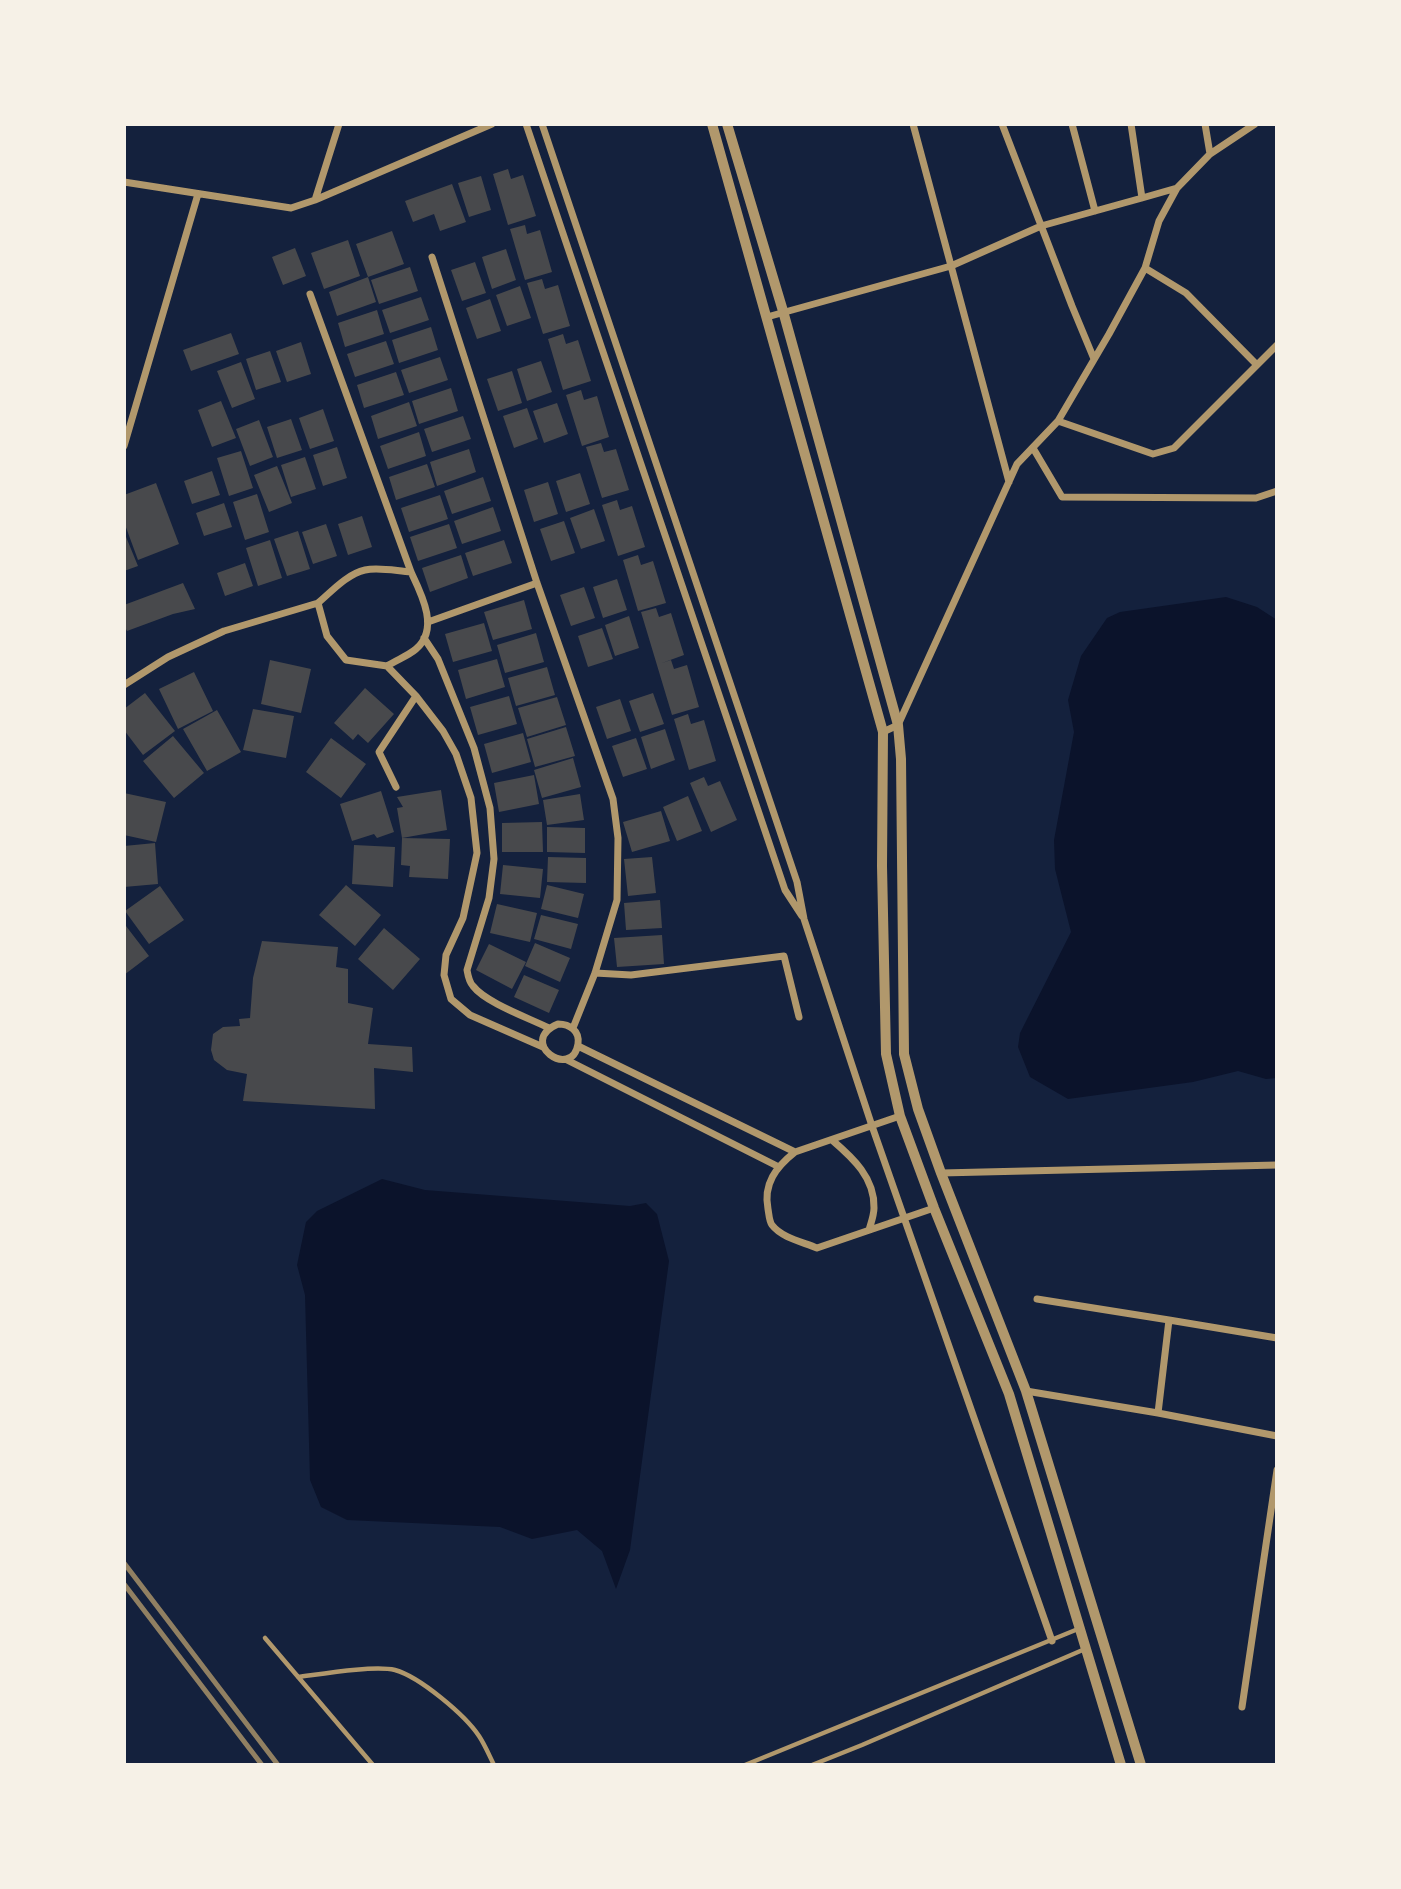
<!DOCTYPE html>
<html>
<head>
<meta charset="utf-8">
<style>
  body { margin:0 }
  #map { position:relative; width:1401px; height:1889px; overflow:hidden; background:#14213d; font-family:"Times New Roman",serif }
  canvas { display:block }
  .frame { position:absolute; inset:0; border:126px solid #f6f1e7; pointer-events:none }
</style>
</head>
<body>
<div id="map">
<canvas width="1401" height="1889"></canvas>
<div class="frame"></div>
</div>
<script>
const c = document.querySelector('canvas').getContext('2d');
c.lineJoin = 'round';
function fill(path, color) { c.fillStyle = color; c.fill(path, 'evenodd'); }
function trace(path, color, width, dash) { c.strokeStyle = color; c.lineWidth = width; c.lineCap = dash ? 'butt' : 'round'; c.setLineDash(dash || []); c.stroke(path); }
fill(new Path2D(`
  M 1226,597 L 1257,607 L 1277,620 L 1277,1078 L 1266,1079 L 1238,1071 L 1193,1082 L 1068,1099 L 1030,1077 L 1018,1047 L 1020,1033 L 1071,932 L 1055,869 L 1054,840 L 1074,732 L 1068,700 L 1081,656 L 1107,618 L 1120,612 Z
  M 382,1179 L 425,1190 L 630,1206 L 646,1203 L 657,1214 L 669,1261 L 630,1550 L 616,1589 L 602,1551 L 577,1530 L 532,1539 L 500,1527 L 347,1520 L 321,1507 L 310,1480 L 305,1295 L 297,1265 L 306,1222 L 317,1211 Z`), '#0b132b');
fill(new Path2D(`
  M 508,169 L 511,179 L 523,175 L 536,216 L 508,225 L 493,174 Z
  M 481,176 L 491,210 L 469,217 L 458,183 Z
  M 452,184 L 466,222 L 440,231 L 434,214 L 413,222 L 405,201 Z
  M 525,225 L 527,234 L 540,230 L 552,272 L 525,280 L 510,229 Z
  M 392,231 L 404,264 L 368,277 L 356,244 Z
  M 348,240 L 360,276 L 324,289 L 311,253 Z
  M 295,248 L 306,276 L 283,285 L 272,257 Z
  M 506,249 L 516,280 L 492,289 L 482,257 Z
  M 475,262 L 486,293 L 462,301 L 451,270 Z
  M 410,267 L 418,291 L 379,304 L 371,280 Z
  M 368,277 L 376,302 L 337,316 L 329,292 Z
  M 542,279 L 545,289 L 558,285 L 570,326 L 543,334 L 527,283 Z
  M 520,286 L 531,318 L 507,326 L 496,295 Z
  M 421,297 L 429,320 L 390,333 L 382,310 Z
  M 490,299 L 501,331 L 477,339 L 466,308 Z
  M 377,310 L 384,334 L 345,347 L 338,323 Z
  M 431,327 L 438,350 L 399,363 L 392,340 Z
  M 231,333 L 239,354 L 191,371 L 183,350 Z
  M 563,334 L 566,344 L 578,340 L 591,381 L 563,390 L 548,339 Z
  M 386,341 L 394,364 L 355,377 L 347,354 Z
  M 301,342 L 311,374 L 287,382 L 276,351 Z
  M 270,351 L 281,382 L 256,390 L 246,359 Z
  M 440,357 L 448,380 L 409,393 L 401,370 Z
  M 541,361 L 552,392 L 527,401 L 517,369 Z
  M 241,362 L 255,399 L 232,408 L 217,371 Z
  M 512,371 L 522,403 L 498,411 L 487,379 Z
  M 396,372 L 404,395 L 364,408 L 357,385 Z
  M 451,388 L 458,411 L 419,424 L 412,401 Z
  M 581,390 L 584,400 L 597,396 L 609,437 L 582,446 L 566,395 Z
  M 221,401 L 236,438 L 212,447 L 198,410 Z
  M 409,402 L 417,426 L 378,439 L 371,416 Z
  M 557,403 L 568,434 L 544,443 L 533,411 Z
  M 527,408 L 538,439 L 514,448 L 503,416 Z
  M 323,409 L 334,441 L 310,449 L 299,418 Z
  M 463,416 L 471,439 L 432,452 L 424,429 Z
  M 291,419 L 302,450 L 277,458 L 267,427 Z
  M 259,420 L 273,457 L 250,466 L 236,429 Z
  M 419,432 L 426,456 L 388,469 L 380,446 Z
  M 601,443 L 604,452 L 616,449 L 629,490 L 602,498 L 586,447 Z
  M 337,447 L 347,478 L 323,486 L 313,455 Z
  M 469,449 L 476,472 L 437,486 L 430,462 Z
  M 241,451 L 253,488 L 229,496 L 217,458 Z
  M 305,457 L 316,489 L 291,497 L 281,465 Z
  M 427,464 L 435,487 L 396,500 L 389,477 Z
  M 277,466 L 292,503 L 269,512 L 254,475 Z
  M 212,471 L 220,495 L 192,504 L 184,481 Z
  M 580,473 L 590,504 L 566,512 L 556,481 Z
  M 483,477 L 491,501 L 452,514 L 444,491 Z
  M 548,482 L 558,514 L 534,522 L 524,490 Z
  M 156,483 L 179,544 L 138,560 L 124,522 L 124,495 Z
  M 257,494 L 269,532 L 245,540 L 233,502 Z
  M 440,495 L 448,519 L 409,532 L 401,508 Z
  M 617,500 L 620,510 L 632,506 L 645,547 L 618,556 L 602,505 Z
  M 224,503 L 232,527 L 204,536 L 196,513 Z
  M 493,507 L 501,531 L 462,544 L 454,521 Z
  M 594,509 L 605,541 L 581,549 L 570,518 Z
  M 362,516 L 372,547 L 348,555 L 338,524 Z
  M 564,521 L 575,553 L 551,561 L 540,529 Z
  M 326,524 L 337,556 L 313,564 L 302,532 Z
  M 449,524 L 457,548 L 418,561 L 410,537 Z
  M 298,531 L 310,569 L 287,576 L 274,539 Z
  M 124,532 L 138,566 L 124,571 Z
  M 270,540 L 282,578 L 258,586 L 246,548 Z
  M 504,540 L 512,563 L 473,576 L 465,553 Z
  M 461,555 L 468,578 L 430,592 L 422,568 Z
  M 638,555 L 641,565 L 653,561 L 666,603 L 638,611 L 623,560 Z
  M 245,563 L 253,586 L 225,596 L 217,573 Z
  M 617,579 L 627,610 L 603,618 L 593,587 Z
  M 183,583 L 195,609 L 173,614 L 127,631 L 124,625 L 124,605 Z
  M 584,587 L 595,618 L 571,626 L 560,595 Z
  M 524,600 L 532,629 L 493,640 L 484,612 Z
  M 656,608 L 659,617 L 671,613 L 684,655 L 662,663 L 671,660 L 674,669 L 687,665 L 699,707 L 672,715 L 641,612 Z
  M 629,616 L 639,648 L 615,656 L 605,625 Z
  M 484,623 L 492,651 L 453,662 L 445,634 Z
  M 602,628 L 613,659 L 588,667 L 578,636 Z
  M 536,633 L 544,662 L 505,673 L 497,645 Z
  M 497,659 L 505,687 L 466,699 L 458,670 Z
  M 270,660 L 311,669 L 301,713 L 261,704 Z
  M 547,667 L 555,695 L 516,706 L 508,678 Z
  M 194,672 L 213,711 L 178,729 L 159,689 Z
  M 365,688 L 394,714 L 368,743 L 358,734 L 353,740 L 334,723 Z
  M 145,693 L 175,731 L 143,755 L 124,730 L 124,709 Z
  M 653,693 L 664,724 L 640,732 L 629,701 Z
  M 509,696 L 517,724 L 478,735 L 470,707 Z
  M 557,697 L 566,725 L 527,737 L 518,708 Z
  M 620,699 L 631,731 L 607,739 L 596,707 Z
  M 253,709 L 294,716 L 286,758 L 243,750 Z
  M 217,710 L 241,752 L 207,771 L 183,729 Z
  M 688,714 L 691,724 L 704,720 L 716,761 L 689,770 L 674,719 Z
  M 566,727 L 575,756 L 535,767 L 527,739 Z
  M 665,729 L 675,760 L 651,769 L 641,737 Z
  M 523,733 L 531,762 L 492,773 L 484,744 Z
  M 173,736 L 204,773 L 174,798 L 143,761 Z
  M 331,738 L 366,764 L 341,798 L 306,772 Z
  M 636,738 L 647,769 L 623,777 L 612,746 Z
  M 573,758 L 581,787 L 542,798 L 534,770 Z
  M 534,775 L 539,804 L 499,812 L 494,783 Z
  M 704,777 L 708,786 L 720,781 L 737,820 L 711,832 L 690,783 Z
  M 441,790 L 447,830 L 402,838 L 450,839 L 448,879 L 409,877 L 410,866 L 401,865 L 402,838 L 397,808 L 403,807 L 397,797 Z
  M 381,791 L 394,832 L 377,838 L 374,834 L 352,841 L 340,804 Z
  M 124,793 L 166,802 L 156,842 L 124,835 Z
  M 580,794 L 584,820 L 547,825 L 543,800 Z
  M 688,796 L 702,831 L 677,841 L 663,807 Z
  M 661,811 L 670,841 L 632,852 L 623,822 Z
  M 542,822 L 543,852 L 502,852 L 502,823 Z
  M 547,827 L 585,828 L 585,853 L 547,852 Z
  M 155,843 L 158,884 L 124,887 L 124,846 Z
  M 354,845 L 395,847 L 393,887 L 352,884 Z
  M 548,857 L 586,858 L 586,883 L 547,882 Z
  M 652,857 L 656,893 L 628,896 L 624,859 Z
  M 503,865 L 543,869 L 540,898 L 500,894 Z
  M 346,885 L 381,915 L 355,946 L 319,915 Z
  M 547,885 L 584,894 L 578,918 L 541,909 Z
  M 160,886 L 184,920 L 149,944 L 125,911 Z
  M 660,900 L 662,928 L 626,930 L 624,903 Z
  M 497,904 L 537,913 L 530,942 L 490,933 Z
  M 541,915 L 578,924 L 571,949 L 534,939 Z
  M 126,926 L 149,956 L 124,975 L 124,927 Z
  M 384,928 L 420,959 L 393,990 L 358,959 Z
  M 662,935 L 664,964 L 617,967 L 614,938 Z
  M 262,941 L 338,947 L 336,967 L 348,969 L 348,1003 L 373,1008 L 368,1044 L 412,1047 L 413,1072 L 374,1068 L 375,1109 L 243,1101 L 247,1074 L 227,1070 L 214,1060 L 211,1050 L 213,1034 L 223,1027 L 240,1026 L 239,1019 L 250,1018 L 253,978 Z
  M 535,943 L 570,958 L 560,982 L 525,966 Z
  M 489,944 L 526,962 L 512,989 L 476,970 Z
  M 524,975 L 559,990 L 549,1013 L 514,997 Z`), '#48494c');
trace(new Path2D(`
  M 265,1638 L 373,1765
  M 298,1677 C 321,1674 374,1665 395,1670 C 420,1677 465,1715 479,1736 C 485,1745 489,1755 494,1765
  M 745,1765 L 1078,1629
  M 812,1765 L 862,1745 L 1085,1649`), '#b1986c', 4.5);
trace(new Path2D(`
  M 526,124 L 785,890 L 802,916
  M 542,124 L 797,882 L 804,919 L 872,1126 L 1052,1641
  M 913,124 L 1009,482
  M 1002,124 L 1072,306 L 1094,359
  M 1072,124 L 1095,211
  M 1205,124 L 1210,154
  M 124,182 L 291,208 L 315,200 L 339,124
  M 1142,198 L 1177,188
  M 315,200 L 492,124
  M 432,257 L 537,583 L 613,799 L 618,838 L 617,900 L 595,973 L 573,1028
  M 1145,268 L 1186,293 L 1257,365
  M 310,294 L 411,572 C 421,593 440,629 416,649 C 408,656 396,660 387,666
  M 767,317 L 951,266 L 1041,226 L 1142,198 L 1131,124
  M 1058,421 L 1153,454 L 1174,448 L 1277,345
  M 124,446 L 198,194
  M 1033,448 L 1062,497 L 1256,498 L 1277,491
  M 411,572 C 396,571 379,567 365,570 C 347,574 331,592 318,603 L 327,636 L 346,660 L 387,666 L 416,696 L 443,731 L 456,754 L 471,798 L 477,853 L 463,918 L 446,955 L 444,975 L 451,999 L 470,1015 L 543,1047
  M 428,622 L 537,583
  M 424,638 L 438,659 L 474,748 L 490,808 L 494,859 L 489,898 L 467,970 C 468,976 469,982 473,986 C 486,1003 529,1018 549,1028
  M 124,685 L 168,657 L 224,631 L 318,603
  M 883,732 L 898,725 L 1017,464 L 1058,421 L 1109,334 L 1145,268 L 1159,221 L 1177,188 L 1210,154 L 1255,124
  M 396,787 L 379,752 L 416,696
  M 595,973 L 631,975 L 784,956 L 799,1017
  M 558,1024 C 570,1024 580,1031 578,1044 C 572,1081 516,1042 558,1024 Z
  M 578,1046 L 795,1152
  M 567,1060 L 779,1167
  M 900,1116 L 795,1152 C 776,1167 763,1184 768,1209 C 769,1214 769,1221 772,1225 C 782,1238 803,1242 817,1248 L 934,1208
  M 832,1140 C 853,1158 875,1178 874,1208 C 874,1215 871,1223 869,1230
  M 941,1173 L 1277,1165
  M 1037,1299 L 1169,1320
  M 1026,1391 L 1158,1413 L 1169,1320 L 1277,1338
  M 1158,1413 L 1277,1436
  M 1242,1707 L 1277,1470`), '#b1986c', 7);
trace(new Path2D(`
  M 712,124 L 883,732 L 882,866 L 886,1054 L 900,1116 L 934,1208 L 1009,1394 L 1121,1765
  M 727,124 L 783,311 L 898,725 L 901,759 L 904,1054 L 918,1109 L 941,1173 L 1026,1391 L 1141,1765`), '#b1986c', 10);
trace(new Path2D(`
  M 124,1563 L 278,1765
  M 124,1584 L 262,1765`), '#918062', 5);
</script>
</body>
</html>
